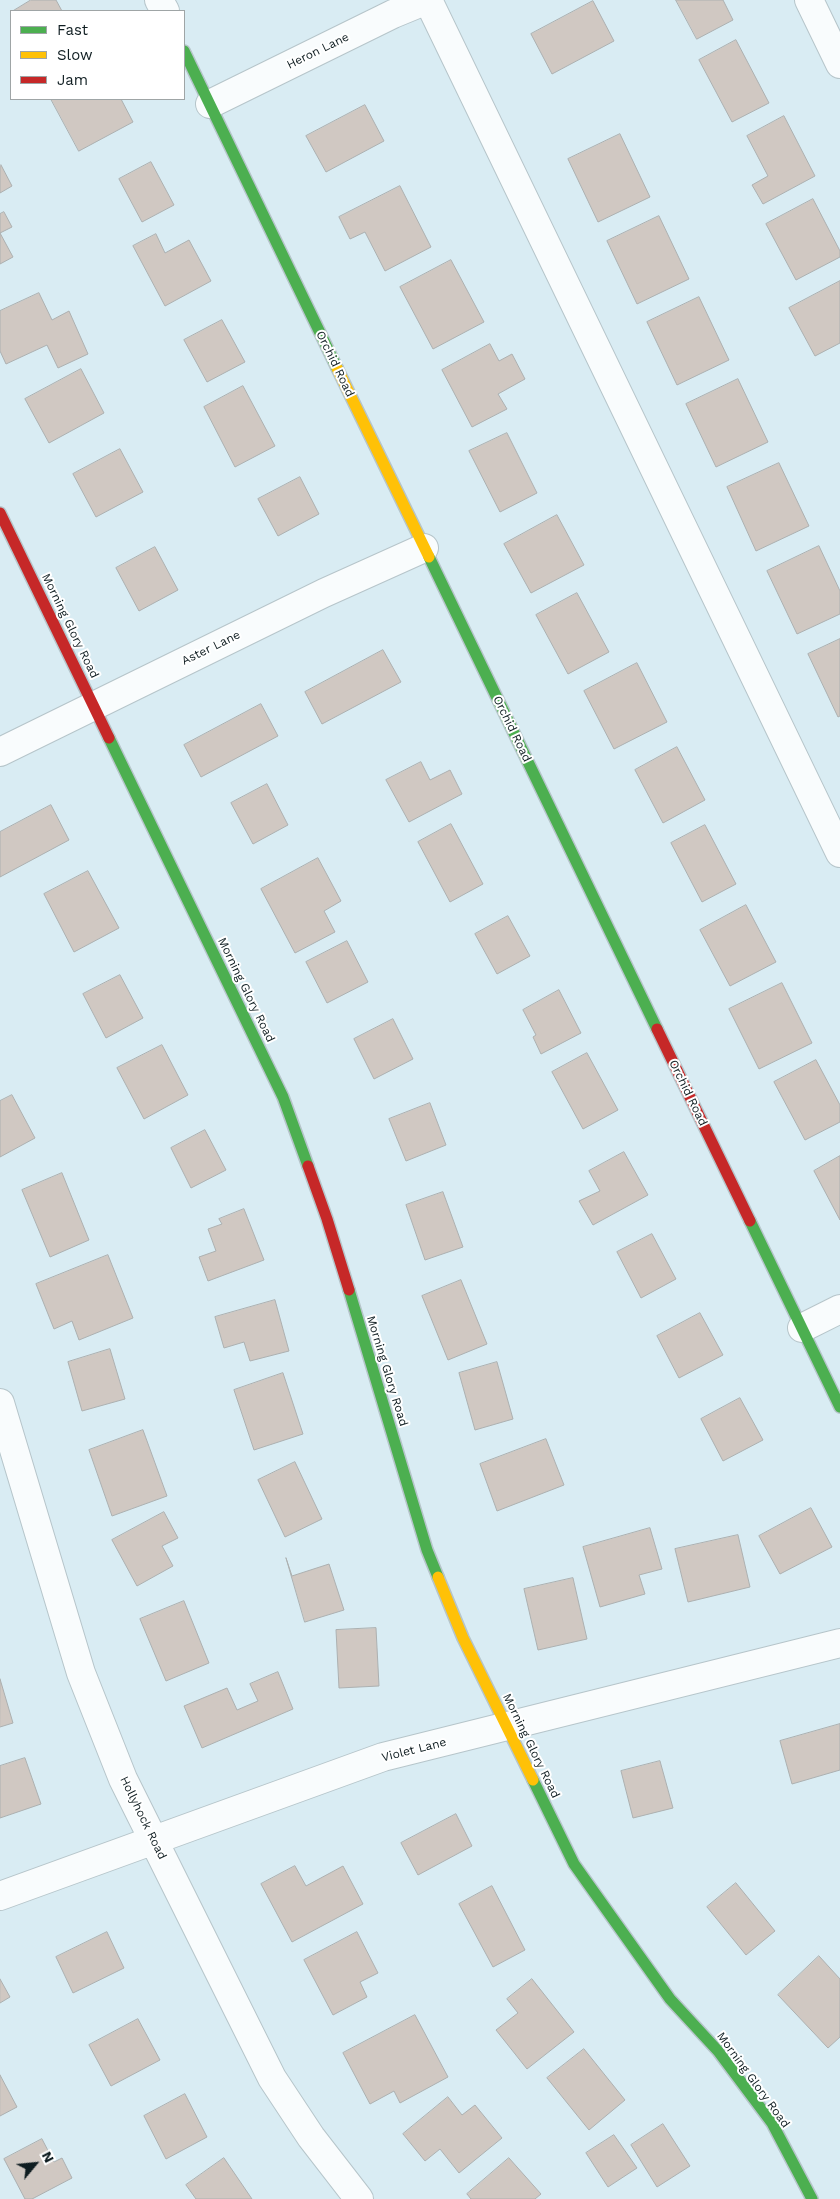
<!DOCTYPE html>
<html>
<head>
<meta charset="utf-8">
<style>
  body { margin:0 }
  #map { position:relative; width:840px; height:2199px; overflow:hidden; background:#d9ecf3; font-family:"Work Sans",sans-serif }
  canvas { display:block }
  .legend { position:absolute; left:10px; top:10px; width:175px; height:90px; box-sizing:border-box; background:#fff; border:1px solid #9fa5a6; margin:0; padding:6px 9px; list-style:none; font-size:15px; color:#0f1d21 }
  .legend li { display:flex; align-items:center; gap:10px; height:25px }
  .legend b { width:25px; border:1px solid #9fa5a6 }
  .north { position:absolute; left:10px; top:2139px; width:50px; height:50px; -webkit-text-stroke:4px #fff; paint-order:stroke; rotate:62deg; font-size:14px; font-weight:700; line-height:20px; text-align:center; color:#0f1d21 }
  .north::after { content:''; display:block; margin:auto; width:18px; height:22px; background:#0f1d21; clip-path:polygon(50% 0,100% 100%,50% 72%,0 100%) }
</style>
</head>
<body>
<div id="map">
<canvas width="840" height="2199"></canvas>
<ul class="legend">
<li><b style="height:6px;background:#4caf50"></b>Fast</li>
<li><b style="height:6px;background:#ffc107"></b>Slow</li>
<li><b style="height:6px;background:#c62828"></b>Jam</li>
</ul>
<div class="north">N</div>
</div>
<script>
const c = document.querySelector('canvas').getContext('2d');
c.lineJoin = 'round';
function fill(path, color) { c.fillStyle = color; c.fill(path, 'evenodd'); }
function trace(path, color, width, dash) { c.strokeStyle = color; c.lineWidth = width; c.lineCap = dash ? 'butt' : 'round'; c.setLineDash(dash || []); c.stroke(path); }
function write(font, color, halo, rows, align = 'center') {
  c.font = font + ' "Work Sans",sans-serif'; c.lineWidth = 4; c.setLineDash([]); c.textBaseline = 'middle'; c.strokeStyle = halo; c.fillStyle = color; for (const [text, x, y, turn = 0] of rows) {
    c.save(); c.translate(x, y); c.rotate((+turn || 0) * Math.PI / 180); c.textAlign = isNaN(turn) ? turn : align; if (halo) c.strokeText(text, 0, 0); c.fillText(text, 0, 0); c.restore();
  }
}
const building = new Path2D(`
  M 31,0 L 56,0 L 62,11 L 13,11 Z
  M 676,0 L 723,0 L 733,20 L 697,39 Z
  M 593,1 L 614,41 L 552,74 L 531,34 Z
  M 736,40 L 769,103 L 732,122 L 699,60 Z
  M 51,99 L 121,99 L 133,122 L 79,151 Z
  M 365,105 L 384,141 L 326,172 L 306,136 Z
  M 784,116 L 815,176 L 763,204 L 752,185 L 768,176 L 747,136 Z
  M 620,134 L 650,197 L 598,222 L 568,159 Z
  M 151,162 L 174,205 L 142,222 L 119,179 Z
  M 1,165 L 12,186 L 0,193 L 0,166 Z
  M 400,186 L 431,247 L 385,271 L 365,232 L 350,239 L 339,217 Z
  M 813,199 L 840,251 L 840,257 L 796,280 L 766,224 Z
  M 4,212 L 12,227 L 0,233 L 13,257 L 0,264 L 0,214 Z
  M 659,216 L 689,279 L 637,304 L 607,241 Z
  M 156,234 L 165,253 L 189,240 L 211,281 L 165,306 L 133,246 Z
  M 451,260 L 484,322 L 433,349 L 400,287 Z
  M 840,281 L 840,343 L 815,356 L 789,308 Z
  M 39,293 L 52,320 L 69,311 L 88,354 L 58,368 L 47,345 L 6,364 L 0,351 L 0,311 Z
  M 699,297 L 729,360 L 677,385 L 647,322 Z
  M 222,320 L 245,362 L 207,382 L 184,340 Z
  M 490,344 L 499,361 L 512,354 L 525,379 L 498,394 L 507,409 L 472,427 L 442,370 Z
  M 81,369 L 104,413 L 49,443 L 25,399 Z
  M 738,379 L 768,442 L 716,467 L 686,404 Z
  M 243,386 L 275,446 L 235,467 L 204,407 Z
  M 507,433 L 537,493 L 500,512 L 469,451 Z
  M 120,449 L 143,492 L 96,517 L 73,474 Z
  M 779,463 L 809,526 L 756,551 L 727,487 Z
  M 300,477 L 319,514 L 278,536 L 258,499 Z
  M 557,515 L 584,565 L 531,593 L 504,544 Z
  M 819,546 L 840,591 L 840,614 L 797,634 L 767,571 Z
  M 155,547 L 178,590 L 139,611 L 116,568 Z
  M 577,593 L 609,652 L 568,674 L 536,615 Z
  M 840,639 L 840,716 L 838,717 L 808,654 Z
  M 383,650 L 401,682 L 322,724 L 305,692 Z
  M 637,663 L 667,722 L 614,749 L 584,691 Z
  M 261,704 L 278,736 L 201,777 L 184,745 Z
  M 677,747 L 705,800 L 663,823 L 635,770 Z
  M 421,762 L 430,780 L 450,770 L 462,794 L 409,822 L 386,780 Z
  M 267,784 L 288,825 L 253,844 L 231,803 Z
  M 51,805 L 69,840 L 0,877 L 0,832 Z
  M 451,824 L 483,884 L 450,902 L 418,842 Z
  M 705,825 L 736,884 L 702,902 L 671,843 Z
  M 318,858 L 341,901 L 324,911 L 335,932 L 295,953 L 261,889 Z
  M 88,871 L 119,928 L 74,952 L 44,894 Z
  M 746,905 L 776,962 L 730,986 L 700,930 Z
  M 508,916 L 530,956 L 497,974 L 475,934 Z
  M 347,941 L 368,982 L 327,1003 L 306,962 Z
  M 120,975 L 143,1018 L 106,1038 L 83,994 Z
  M 782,983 L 812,1043 L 759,1069 L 729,1009 Z
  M 559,990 L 581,1033 L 541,1054 L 533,1037 L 536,1035 L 523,1010 Z
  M 393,1019 L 413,1059 L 374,1079 L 354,1039 Z
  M 162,1045 L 188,1095 L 144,1119 L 117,1068 Z
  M 587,1053 L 618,1110 L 583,1129 L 552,1072 Z
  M 816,1060 L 840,1105 L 840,1122 L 805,1140 L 774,1082 Z
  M 12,1095 L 35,1138 L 0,1157 L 0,1101 Z
  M 430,1103 L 446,1145 L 406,1161 L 389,1119 Z
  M 205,1130 L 226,1170 L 191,1188 L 171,1148 Z
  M 624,1152 L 648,1195 L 593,1225 L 579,1201 L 600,1191 L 589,1171 Z
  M 840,1156 L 840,1220 L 814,1171 Z
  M 62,1173 L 89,1240 L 50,1257 L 22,1190 Z
  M 443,1192 L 463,1247 L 425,1260 L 406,1205 Z
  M 244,1209 L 264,1260 L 208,1281 L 199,1257 L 216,1251 L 208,1229 L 222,1224 L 219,1219 Z
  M 652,1234 L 676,1279 L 641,1298 L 617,1252 Z
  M 108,1255 L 133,1318 L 79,1340 L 72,1321 L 54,1329 L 36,1284 Z
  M 461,1280 L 487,1344 L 448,1360 L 422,1296 Z
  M 275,1300 L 289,1351 L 250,1361 L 244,1342 L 224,1348 L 215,1317 Z
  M 700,1313 L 723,1355 L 679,1378 L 657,1336 Z
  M 110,1349 L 125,1399 L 82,1411 L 68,1362 Z
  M 497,1362 L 513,1419 L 475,1430 L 459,1373 Z
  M 283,1373 L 303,1434 L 254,1450 L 234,1390 Z
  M 740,1398 L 763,1440 L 723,1461 L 701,1419 Z
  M 143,1430 L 167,1496 L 112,1516 L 89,1450 Z
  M 546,1439 L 564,1485 L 497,1511 L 480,1464 Z
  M 295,1462 L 322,1519 L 285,1537 L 258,1480 Z
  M 811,1508 L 832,1547 L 780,1574 L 759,1536 Z
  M 164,1512 L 178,1538 L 162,1546 L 173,1566 L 137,1586 L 112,1540 Z
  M 650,1528 L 662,1569 L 639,1575 L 645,1594 L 600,1607 L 583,1547 Z
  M 738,1535 L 750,1587 L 688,1602 L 675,1549 Z
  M 286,1558 L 292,1576 L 329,1564 L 344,1610 L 305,1622 Z
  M 573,1578 L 587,1639 L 538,1650 L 524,1589 Z
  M 184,1601 L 209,1663 L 166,1681 L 140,1619 Z
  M 376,1628 L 379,1686 L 339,1688 L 336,1630 Z
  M 278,1672 L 293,1709 L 202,1748 L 184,1706 L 227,1688 L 237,1710 L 258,1701 L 250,1684 Z
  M 0,1679 L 13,1723 L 0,1727 Z
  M 840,1724 L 840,1770 L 792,1784 L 780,1741 Z
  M 25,1758 L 41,1804 L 0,1818 L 0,1766 Z
  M 660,1761 L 673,1808 L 633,1818 L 621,1771 Z
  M 456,1814 L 472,1846 L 418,1875 L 401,1843 Z
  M 295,1866 L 306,1886 L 343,1866 L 363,1904 L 292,1942 L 261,1884 Z
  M 736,1883 L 775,1931 L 746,1955 L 707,1907 Z
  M 492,1886 L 525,1950 L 493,1967 L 459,1904 Z
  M 107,1932 L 124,1968 L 73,1993 L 56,1957 Z
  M 357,1932 L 378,1973 L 360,1982 L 367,1997 L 333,2015 L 304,1960 Z
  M 819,1956 L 840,1979 L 840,2037 L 828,2048 L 778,1995 Z
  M 0,1979 L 10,1997 L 0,2003 Z
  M 532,1979 L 574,2032 L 527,2069 L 496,2030 L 518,2013 L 507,1999 Z
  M 415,2015 L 448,2077 L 400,2103 L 394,2091 L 370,2104 L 343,2053 Z
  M 138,2019 L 160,2060 L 111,2086 L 89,2045 Z
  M 584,2049 L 625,2100 L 589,2130 L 547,2078 Z
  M 0,2075 L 17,2107 L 0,2116 Z
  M 185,2094 L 207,2137 L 166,2159 L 144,2116 Z
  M 448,2097 L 462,2115 L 475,2105 L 502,2138 L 459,2173 L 440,2149 L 425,2161 L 403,2134 Z
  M 663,2124 L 690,2166 L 657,2187 L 631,2145 Z
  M 614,2135 L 637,2168 L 608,2187 L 586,2153 Z
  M 42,2139 L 54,2162 L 62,2158 L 72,2178 L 32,2199 L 25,2199 L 4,2159 Z
  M 224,2158 L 252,2199 L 196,2199 L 186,2185 Z
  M 509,2158 L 541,2194 L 535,2199 L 471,2199 L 467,2194 Z`);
fill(building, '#d0c8c2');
trace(building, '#acb0b0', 1);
const street = new Path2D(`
  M 159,0 L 165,11
  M 428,0 L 840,853
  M 809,0 L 840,64
  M 210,104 L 393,14 L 427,0
  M 0,752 L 324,593 L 424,548
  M 802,1328 L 840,1309
  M 0,1403 L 81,1673 L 123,1779 L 272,2078 L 311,2137 L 359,2199
  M 0,1896 L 383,1757 L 840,1643`);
const fast = new Path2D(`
  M 184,51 L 337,368
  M 429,557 L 657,1029
  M 109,738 L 283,1097 L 308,1166
  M 750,1221 L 840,1407
  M 349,1290 L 427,1550 L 438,1577
  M 533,1780 L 574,1864 L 670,1999 L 718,2051 L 772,2123 L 812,2199`);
const slow = new Path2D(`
  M 337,368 L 429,557
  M 438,1577 L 463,1638 L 533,1780`);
const jam = new Path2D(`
  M 0,513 L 109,738
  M 657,1029 L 750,1221
  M 308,1166 L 327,1219 L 349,1290`);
trace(street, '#b6c5ca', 30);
trace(fast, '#b6c5ca', 14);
trace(slow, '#b6c5ca', 14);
trace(jam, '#b6c5ca', 14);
trace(street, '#f9fcfd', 28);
trace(fast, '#4caf50', 11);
trace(slow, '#ffc107', 11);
trace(jam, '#c62828', 11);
write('12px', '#0f1d21', '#fff', [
  ["Heron Lane",318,51,-26],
  ["Orchid Road",335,364,64],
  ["Morning Glory Road",70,626,64],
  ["Aster Lane",211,648,-26],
  ["Orchid Road",512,729,64],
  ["Morning Glory Road",246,990,64],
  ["Orchid Road",688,1093,64],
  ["Morning Glory Road",387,1371,73],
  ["Morning Glory Road",531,1746,64],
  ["Violet Lane",414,1750,-14],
  ["Hollyhock Road",143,1818,64],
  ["Morning Glory Road",753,2080,54]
]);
</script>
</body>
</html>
